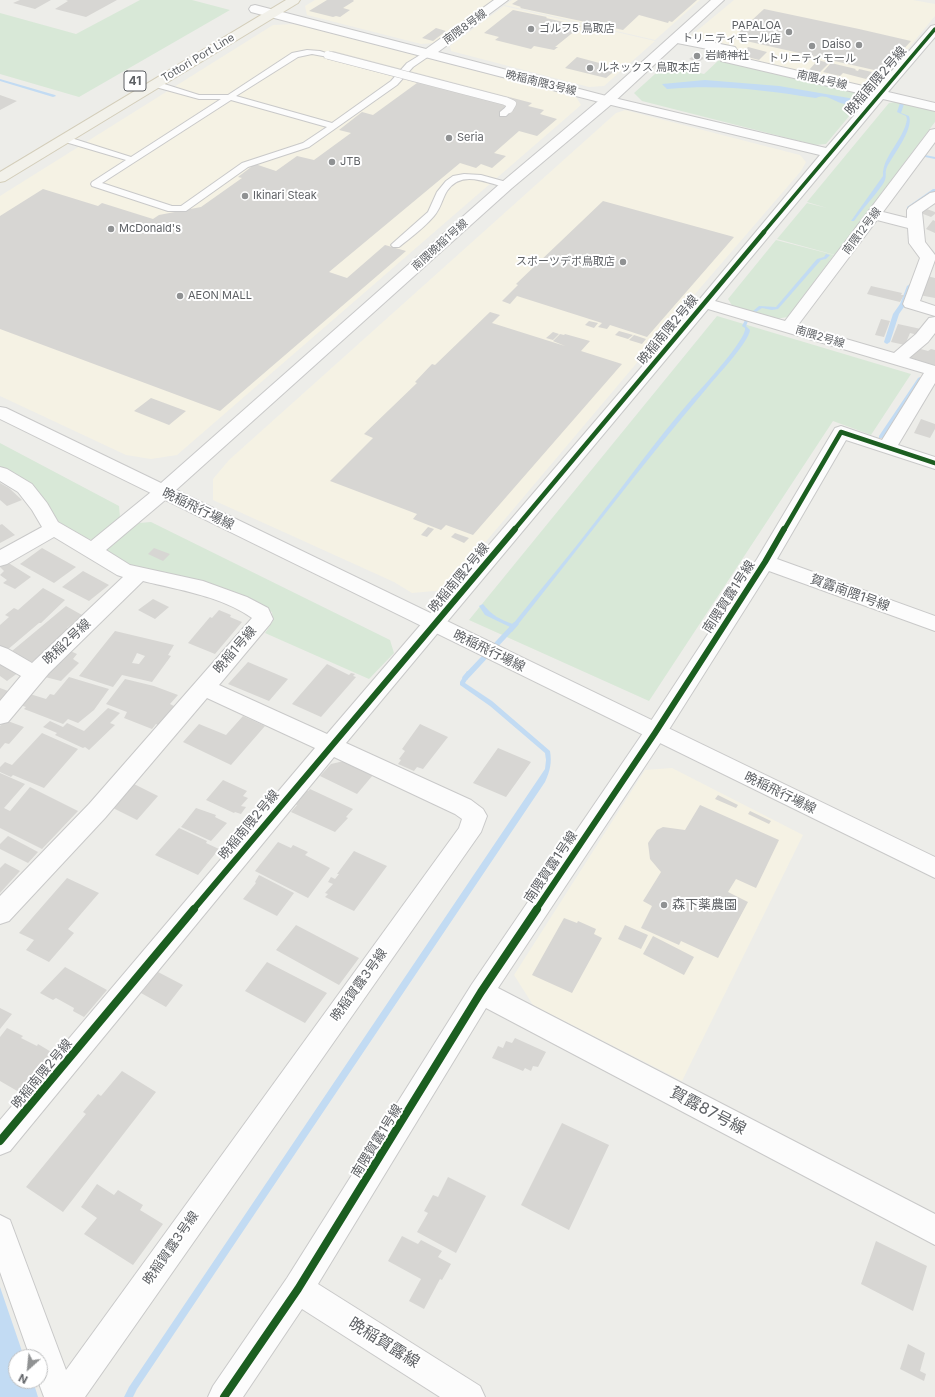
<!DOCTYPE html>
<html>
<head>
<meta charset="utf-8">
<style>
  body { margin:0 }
  #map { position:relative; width:935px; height:1397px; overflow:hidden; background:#edede9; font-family:Inter,sans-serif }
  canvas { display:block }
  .north { position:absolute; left:8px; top:1349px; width:40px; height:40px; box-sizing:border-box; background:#fff; border:1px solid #bfc0c1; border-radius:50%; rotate:207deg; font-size:11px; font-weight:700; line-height:16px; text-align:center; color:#5e6165 }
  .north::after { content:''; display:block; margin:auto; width:14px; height:18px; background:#909293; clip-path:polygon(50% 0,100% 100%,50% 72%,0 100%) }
</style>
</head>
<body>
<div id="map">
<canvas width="935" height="1397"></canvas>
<div class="north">N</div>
</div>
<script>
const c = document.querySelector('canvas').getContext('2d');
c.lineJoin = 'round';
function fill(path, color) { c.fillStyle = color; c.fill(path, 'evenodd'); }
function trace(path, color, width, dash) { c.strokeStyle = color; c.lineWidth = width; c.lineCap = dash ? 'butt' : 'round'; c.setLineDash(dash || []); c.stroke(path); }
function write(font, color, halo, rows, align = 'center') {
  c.font = font + ' Inter,"Noto Sans JP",sans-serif'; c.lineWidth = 4; c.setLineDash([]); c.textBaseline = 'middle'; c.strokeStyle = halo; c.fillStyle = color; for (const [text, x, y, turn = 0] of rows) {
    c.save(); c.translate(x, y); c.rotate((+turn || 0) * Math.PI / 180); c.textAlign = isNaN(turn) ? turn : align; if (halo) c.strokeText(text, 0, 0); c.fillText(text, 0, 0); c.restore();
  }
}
fill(new Path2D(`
  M 315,0 L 493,0 L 435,43 L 421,44 L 307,15 L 305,6 Z
  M 512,0 L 700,0 L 655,40 L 505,5 Z
  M 734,0 L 913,0 L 935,4 L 935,16 L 872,92 L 734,60 L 742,52 L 687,39 Z
  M 504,6 L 655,41 L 604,86 L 589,87 L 451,51 L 450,46 Z
  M 295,24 L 576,97 L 581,105 L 177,455 L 151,459 L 126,455 L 0,396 L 0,196 L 273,25 Z
  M 625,110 L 800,155 L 806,162 L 801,171 L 695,294 L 445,590 L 412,593 L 394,582 L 213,500 L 213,479 L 229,460 L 616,113 Z
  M 672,768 L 803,835 L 682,1081 L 533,1005 L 514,975 L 645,770 Z`), '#f5f2e4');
fill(new Path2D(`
  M 140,0 L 192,0 L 230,10 L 79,97 L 0,74 L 0,13 L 76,34 Z
  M 719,60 L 860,93 L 865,97 L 826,144 L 815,145 L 642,101 L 634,93 L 665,65 L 704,74 Z
  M 900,101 L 935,109 L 935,122 L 835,255 L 777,239 L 807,203 L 827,208 L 807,202 L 889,103 Z
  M 776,240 L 834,255 L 788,317 L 775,319 L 733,307 L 728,299 Z
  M 717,316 L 911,374 L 871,435 L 833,421 L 649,701 L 469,620 Z
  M 0,443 L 119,506 L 120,517 L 93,540 L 85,538 L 59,522 L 33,485 L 0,467 Z
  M 151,522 L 390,640 L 394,653 L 369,679 L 265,633 L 273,621 L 272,612 L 211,585 L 129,566 L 104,551 L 139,523 Z`), '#d8e8d7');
fill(new Path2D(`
  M 705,80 L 779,86 L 849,98 L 854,99 L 851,102 L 853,103 L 852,105 C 848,104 842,104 838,102 C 831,99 825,94 816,98 C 763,90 721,84 667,89 L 662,84 Z
  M 900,103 L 904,104 L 901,113 L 909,116 C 914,129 893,155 887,167 C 884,173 888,176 883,184 C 874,197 863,208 854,221 L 851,221 L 883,176 C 882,156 904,140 907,119 L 906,116 L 897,112 Z
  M 826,254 L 830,255 L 826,259 L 821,260 L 778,309 L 772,310 L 762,308 L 756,312 L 753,311 L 759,306 L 776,307 L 817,259 L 824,257 Z
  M 745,320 L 748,321 L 746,326 L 750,330 C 749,342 716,377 707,388 C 640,467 577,551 512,632 L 508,631 L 510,627 L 485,615 L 479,606 L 483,604 C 491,615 501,620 513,624 C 540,590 569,556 595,522 C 627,481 657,439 691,400 C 701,389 747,339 745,328 L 742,326 Z
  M 467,671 L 472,672 L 465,683 L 492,701 L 550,751 C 552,763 550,771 545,782 L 137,1389 L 133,1397 L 124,1397 L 129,1387 L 545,769 L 546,760 L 545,753 L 490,706 L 460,685 L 460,682 Z
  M 0,1287 L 24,1357 L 16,1357 L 16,1381 L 33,1381 L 38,1397 L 0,1397 Z`), '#c2dbf3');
fill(new Path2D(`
  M 0,79 L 55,95 L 56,96 L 53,97 L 0,81 Z
  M 925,155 L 935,157 L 935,159 L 925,157 Z
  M 933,189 L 935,189 L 935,192 L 911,208 L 911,215 L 907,215 L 907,207 Z
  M 910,284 L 913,286 L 906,304 L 899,314 L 890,342 L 887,344 L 885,343 L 884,342 L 893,314 L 900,304 L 907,286 Z
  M 920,377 L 923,379 L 883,438 L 879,438 L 879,436 L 918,378 Z
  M 514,622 L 516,622 L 519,624 L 467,680 L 463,680 L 462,678 L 463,676 Z`), '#c2dbf3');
fill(new Path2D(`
  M 20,0 L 51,0 L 35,9 L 13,3 Z
  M 66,0 L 117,0 L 86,17 L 55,9 L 68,1 Z
  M 327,0 L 353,0 L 354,1 L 343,8 L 350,10 L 340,17 L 336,16 L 333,17 L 309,11 Z
  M 518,0 L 697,0 L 672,22 L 669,21 L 668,23 L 639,15 L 623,30 L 520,8 L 521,7 L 512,4 Z
  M 764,9 L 859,29 L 911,41 L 883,72 L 733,38 L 746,26 L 742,25 L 747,20 L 751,21 Z
  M 513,10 L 547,17 L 546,18 L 581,26 L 555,47 L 558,47 L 554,50 L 534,46 L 531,49 L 495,40 L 499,37 L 484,33 Z
  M 436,28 L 446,31 L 433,41 L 422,38 Z
  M 748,47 L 767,52 L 759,60 L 740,55 Z
  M 333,51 L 532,103 L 528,106 L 544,110 L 540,114 L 557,119 L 537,136 L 519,131 L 494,153 L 506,156 L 492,168 L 481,164 L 476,168 L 460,163 L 329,272 L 347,278 L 385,245 L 406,251 L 220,411 L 0,329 L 0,216 L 43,189 L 98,206 L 102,203 L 153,219 L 159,215 L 201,207 L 242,178 L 238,177 L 255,164 L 276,171 L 297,156 L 314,160 L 351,133 L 339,130 L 362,112 L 373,115 L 417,83 L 323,58 Z
  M 695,55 L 697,55 L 705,58 L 698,62 L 689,59 Z
  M 577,57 L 618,68 L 606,78 L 565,68 Z
  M 818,60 L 829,63 L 820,72 L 809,70 Z
  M 831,63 L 856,69 L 855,70 L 858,71 L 859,69 L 872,72 L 866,79 L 843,73 L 840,76 L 823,72 Z
  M 0,95 L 17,101 L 0,110 Z
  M 603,201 L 734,237 L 647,337 L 610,325 L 607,329 L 598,327 L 602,323 L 517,296 L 510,304 L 502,301 L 518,285 L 516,284 Z
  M 924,208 L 935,212 L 935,214 L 931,217 L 918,212 Z
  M 933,220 L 935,221 L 935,233 L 926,229 Z
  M 927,276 L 935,278 L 935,298 L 919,295 Z
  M 871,286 L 902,293 L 901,295 L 904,295 L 900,302 L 867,294 Z
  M 490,312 L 500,315 L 492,323 L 565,346 L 553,341 L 560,334 L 564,335 L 565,334 L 590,341 L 581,351 L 622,364 L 473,535 L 446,525 L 441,530 L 413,519 L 417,514 L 330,481 L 373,438 L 364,434 L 417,383 L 415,382 L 432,364 L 435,365 Z
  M 881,319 L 890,321 L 884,337 L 875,335 Z
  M 589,321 L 598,323 L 594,328 L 585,325 Z
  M 898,324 L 921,329 L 918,335 L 910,333 L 905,345 L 891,342 Z
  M 619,331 L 633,335 L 628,339 L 615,335 Z
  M 553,332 L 559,334 L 553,340 L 546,338 Z
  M 634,335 L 646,339 L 642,344 L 629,340 Z
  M 917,348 L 928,351 L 931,349 L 935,350 L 935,366 L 910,358 Z
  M 151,398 L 186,411 L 169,425 L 134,411 Z
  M 921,419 L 935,424 L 935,429 L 930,438 L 914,433 Z
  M 0,483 L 9,488 L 22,500 L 7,506 L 0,500 Z
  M 2,524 L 15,535 L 0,543 L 0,525 Z
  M 428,527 L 434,529 L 427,537 L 421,535 Z
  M 455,533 L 469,538 L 464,543 L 451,537 Z
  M 42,548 L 76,567 L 54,583 L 20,564 Z
  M 154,548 L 170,554 L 163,561 L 148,554 Z
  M 7,562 L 31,577 L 15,589 L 3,583 L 7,580 L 0,575 L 4,571 L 0,567 Z
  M 83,571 L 109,585 L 89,601 L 62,587 Z
  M 43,588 L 65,600 L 41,623 L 39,623 L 6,651 L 0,648 L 0,625 L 9,617 L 5,615 L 14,608 L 18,610 Z
  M 153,599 L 169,607 L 155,619 L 138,610 Z
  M 66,606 L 82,615 L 67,628 L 74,632 L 30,663 L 12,651 Z
  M 219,610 L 231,615 L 230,617 L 242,622 L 215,654 L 188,643 L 210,617 L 212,618 Z
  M 115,631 L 174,645 L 168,655 L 171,656 L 152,682 L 122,675 L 113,687 L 79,676 ZM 137,653 L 145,656 L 139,664 L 132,663 Z
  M 66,649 L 77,654 L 73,659 L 79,663 L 61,681 L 41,676 Z
  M 0,660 L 19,672 L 7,681 L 0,676 Z
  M 248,662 L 288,679 L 269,701 L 228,684 Z
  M 327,664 L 349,675 L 351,673 L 355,674 L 353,676 L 356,677 L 321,717 L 292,704 Z
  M 69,677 L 109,689 L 94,710 L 78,723 L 68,719 L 63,724 L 24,709 L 26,707 L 20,705 L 30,694 L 46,699 L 50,694 L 54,695 Z
  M 125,679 L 154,686 L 178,695 L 170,704 L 174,706 L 158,725 L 156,724 L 152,729 L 124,718 L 127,712 L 106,704 Z
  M 0,688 L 8,691 L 4,697 L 0,708 Z
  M 108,708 L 120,713 L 110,723 L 115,725 L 89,750 L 85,747 L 83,748 L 55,735 L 57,733 L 43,727 L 50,721 L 63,727 L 67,723 L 84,731 Z
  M 243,716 L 265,726 L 231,765 L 183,742 L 199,724 L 226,735 Z
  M 5,720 L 24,727 L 9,744 L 5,743 L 0,749 L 0,726 Z
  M 420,724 L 448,737 L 423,769 L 417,767 L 414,771 L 398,764 L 401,760 L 399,759 L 405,751 L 402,749 Z
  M 42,733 L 78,749 L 44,788 L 13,775 L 11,777 L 0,772 L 0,767 L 5,762 L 12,765 Z
  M 498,748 L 531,762 L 506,797 L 473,783 Z
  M 344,761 L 373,775 L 357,794 L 320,776 L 331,764 Z
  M 0,773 L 25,784 L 4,808 L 10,811 L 30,787 L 78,811 L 42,849 L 0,828 Z
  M 223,780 L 247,791 L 243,796 L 248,798 L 241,806 L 246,807 L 241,814 L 235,812 L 234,813 L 206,800 Z
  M 134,784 L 158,796 L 137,820 L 113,808 Z
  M 310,789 L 353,809 L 346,817 L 348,818 L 335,832 L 291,812 L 297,805 L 295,804 L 305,790 L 308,791 Z
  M 718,795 L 738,805 L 736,808 L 715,799 Z
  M 700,805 L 779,840 L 756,888 L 736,879 L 728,892 L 748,902 L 718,958 L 681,941 L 679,945 L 641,928 L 652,906 L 643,901 L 661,872 L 650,859 L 648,843 L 657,830 L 663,827 L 685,830 Z
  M 196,808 L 216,815 L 215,817 L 227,823 L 211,841 L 181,827 Z
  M 750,811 L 771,821 L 769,824 L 748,814 Z
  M 179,828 L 207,841 L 206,843 L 219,849 L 198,875 L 155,855 Z
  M 8,836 L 38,852 L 28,863 L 0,849 L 0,844 Z
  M 278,842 L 291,848 L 293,845 L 308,852 L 305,855 L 330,868 L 308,898 L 255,871 Z
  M 354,851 L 387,866 L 354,911 L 325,897 L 328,894 L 325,893 L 333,884 L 328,882 L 331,877 L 335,879 L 339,874 L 337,874 Z
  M 5,863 L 20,871 L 0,893 L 0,868 Z
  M 259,875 L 294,893 L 277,916 L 243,899 L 256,883 L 255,882 Z
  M 67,878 L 99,893 L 68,929 L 74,933 L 49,962 L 26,950 L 34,940 L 19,933 Z
  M 564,918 L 577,923 L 578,921 L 596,929 L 594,934 L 602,938 L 572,993 L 532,975 Z
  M 296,925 L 359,958 L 339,985 L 276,950 Z
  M 625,925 L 648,935 L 641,949 L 618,939 Z
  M 653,936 L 694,957 L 684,975 L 643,954 Z
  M 267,962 L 327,993 L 305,1023 L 245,991 Z
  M 65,967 L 107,990 L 84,1017 L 73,1011 L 74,1008 L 56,998 L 53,1000 L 40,993 Z
  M 158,972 L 183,985 L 166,1007 L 141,993 Z
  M 0,1008 L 12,1014 L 0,1029 Z
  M 7,1028 L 23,1036 L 21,1038 L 37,1046 L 38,1044 L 53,1053 L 19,1092 L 0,1081 L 0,1037 Z
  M 515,1038 L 546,1052 L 538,1067 L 533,1066 L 531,1071 L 525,1068 L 523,1071 L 492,1058 L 498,1046 L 503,1048 L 506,1041 L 512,1043 Z
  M 122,1071 L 156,1092 L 63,1212 L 26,1187 L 86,1114 L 83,1112 L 98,1094 L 101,1096 Z
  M 562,1123 L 609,1145 L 569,1230 L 521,1205 Z
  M 448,1177 L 486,1196 L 456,1253 L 417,1232 L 428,1213 L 424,1211 L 433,1195 L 438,1197 Z
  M 97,1184 L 114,1195 L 118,1190 L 143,1205 L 140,1210 L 163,1224 L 133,1265 L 84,1234 L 97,1218 L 81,1207 Z
  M 402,1236 L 418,1244 L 421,1240 L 442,1251 L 438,1257 L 451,1264 L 442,1280 L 440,1279 L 424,1309 L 409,1301 L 421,1279 L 388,1261 Z
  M 876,1241 L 927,1266 L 913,1311 L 861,1284 Z
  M 908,1344 L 925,1353 L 920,1371 L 926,1374 L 924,1381 L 900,1369 Z`), '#d7d6d3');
const service = new Path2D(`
  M 307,50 L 320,51 L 332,55 L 328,57 L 312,54 L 298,57 L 236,96 L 332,123 L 391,81 L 407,63 L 425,52 L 428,52 L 432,54 L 413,67 L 397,85 L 309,147 L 248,167 L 186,211 L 168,211 L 92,186 L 91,184 L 92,182 L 126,160 L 62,141 L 61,139 L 62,137 L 68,137 L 131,157 L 221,99 L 199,99 L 152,86 L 152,82 L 158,82 L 199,95 L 228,95 L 292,53 ZM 231,100 L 327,127 L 303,143 L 242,163 L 181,206 L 172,206 L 102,183 Z
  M 506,107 L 509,107 L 513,109 L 506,116 L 500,116 L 500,112 Z
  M 464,174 L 481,175 L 510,183 L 511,185 L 507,188 C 487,183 462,169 447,191 C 442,199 441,208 434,216 C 424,228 411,237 399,247 L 393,247 L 391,245 L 393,243 L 428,212 L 437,192 L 446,181 L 453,176 Z`);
const minor = new Path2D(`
  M 494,0 L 508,0 L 438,52 L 610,97 L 826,148 L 871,96 L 721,61 L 720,58 L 723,52 L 672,42 L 670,39 L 672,36 L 676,35 L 735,47 L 737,50 L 734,56 L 876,89 L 931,26 L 935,25 L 935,37 L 888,92 L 935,103 L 935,111 L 883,99 L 715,301 L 785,321 L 930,130 L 935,129 L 935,142 L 883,212 L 907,218 L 907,210 L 909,207 L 930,193 L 935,192 L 935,203 L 922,212 L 925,242 L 935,255 L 935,260 L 920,301 L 935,306 L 935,316 L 905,307 L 903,304 L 920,258 L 909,243 L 908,228 L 877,220 L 798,325 L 894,353 L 916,334 L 929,318 L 935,317 L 935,333 L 928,342 L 909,358 L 935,366 L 935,383 L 898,445 L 935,457 L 935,469 L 846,440 L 777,559 L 935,616 L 935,631 L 769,571 L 663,739 L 498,988 L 935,1214 L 935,1245 L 486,1008 L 318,1284 L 480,1386 L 485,1397 L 440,1397 L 302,1309 L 243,1397 L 208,1397 L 213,1386 L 287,1278 L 472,984 L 647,727 L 757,559 L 835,428 L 841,426 L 882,440 L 924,373 L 708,309 L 346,743 L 471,800 L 483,809 L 487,816 L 481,832 L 85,1397 L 44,1397 L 38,1381 L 40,1381 L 40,1357 L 30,1357 L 0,1272 L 0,1215 L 10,1220 L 66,1370 L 459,828 L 462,819 L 455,814 L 334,757 L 10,1151 L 0,1155 L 0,1120 L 315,748 L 207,698 L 105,818 L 9,921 L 0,924 L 0,896 L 89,804 L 252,618 C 221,596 179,590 143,581 L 49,673 L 8,722 L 0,724 L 0,701 L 21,676 L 0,664 L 0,646 L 8,649 L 32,663 L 123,577 L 117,575 L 54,537 L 7,564 L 0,566 L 0,550 L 42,527 L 32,510 L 18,492 L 0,481 L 0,467 L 7,469 L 32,484 L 47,503 L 58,522 L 91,541 L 156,488 L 163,486 L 170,488 L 173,492 L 170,496 L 106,550 L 130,565 L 203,581 L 247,597 L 268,608 L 273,619 L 270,624 L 219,685 L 327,734 L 699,300 L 820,155 L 603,103 L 251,12 L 249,9 L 251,6 L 255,5 L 426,49 Z`);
const tertiary = new Path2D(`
  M 711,0 L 724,0 L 613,103 L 512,188 L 176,490 L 935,857 L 935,878 L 0,419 L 0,407 L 6,408 L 161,483 L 502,182 L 603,97 Z`);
const primary = new Path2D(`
  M 286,0 L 300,0 L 298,3 L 5,181 L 0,182 L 0,172 Z`);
trace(service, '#c9c9c9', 2);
trace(minor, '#c9c9c9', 2);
trace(tertiary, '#c9c9c9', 2);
trace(primary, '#d3cdb9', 2);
fill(service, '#fcfcfc');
fill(minor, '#fcfcfc');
fill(tertiary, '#fcfcfc');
fill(primary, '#f2f1ea');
const serviceBridge = new Path2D(`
  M 328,55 L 505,101 L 512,104 L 509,109`);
trace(serviceBridge, '#c9c9c9', 9, []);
trace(serviceBridge, '#fcfcfc', 8);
trace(new Path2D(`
  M 763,233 L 935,29`), '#1b5e20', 3.5);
trace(new Path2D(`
  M 514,530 L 764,232
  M 784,530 L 841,432 L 935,463`), '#1b5e20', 4.5);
trace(new Path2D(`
  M 193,910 L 515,529
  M 536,910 L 655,733 L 765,562 L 784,529`), '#1b5e20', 6);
trace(new Path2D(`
  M 0,1141 L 194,909
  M 224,1397 L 298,1289 L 481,992 L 537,909`), '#1b5e20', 8);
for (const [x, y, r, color] of [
  [531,29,4,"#909293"],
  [789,32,4,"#909293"],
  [859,45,4,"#909293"],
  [812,46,4,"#909293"],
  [697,56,4,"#909293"],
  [590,68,4,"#909293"],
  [449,138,4,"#909293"],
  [332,162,4,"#909293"],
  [245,196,4,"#909293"],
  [111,229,4,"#909293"],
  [623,262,4,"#909293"],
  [180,296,4,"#909293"],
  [664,905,4,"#909293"]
]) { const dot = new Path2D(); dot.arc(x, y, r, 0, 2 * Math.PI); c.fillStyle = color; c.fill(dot); trace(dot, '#fff', 1.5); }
write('11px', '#5e6165', '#fff', [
  ["PAPALOA",781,26,"right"],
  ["トリニティモール店",781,39,"right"],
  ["ゴルフ5 鳥取店",539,29],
  ["Daiso",851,45,"right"],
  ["岩崎神社",705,56],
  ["トリニティモール",812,59,"center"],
  ["ルネックス 鳥取本店",598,68],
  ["Seria",457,138],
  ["JTB",340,162],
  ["Ikinari Steak",253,196],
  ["McDonald's",119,229],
  ["スポーツデポ鳥取店",615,262,"right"],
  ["AEON MALL",188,296]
], 'left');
write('11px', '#5e6165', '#fff', [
  ["南隈8号線",465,27,-36],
  ["Tottori Port Line",198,58,-31],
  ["南隈4号線",822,80,13],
  ["晩稲南隈3号線",541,83,14],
  ["南隈12号線",862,231,-53],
  ["南隈晩稲1号線",440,245,-42],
  ["南隈2号線",820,337,17]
]);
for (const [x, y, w] of [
  [135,81,22]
]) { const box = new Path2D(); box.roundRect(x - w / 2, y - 10, w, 20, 3); c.fillStyle = '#fff'; c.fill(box); trace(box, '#5e6165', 1); }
write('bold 12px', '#5e6165', null, [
  ["41",135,81]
]);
write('13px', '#5e6165', '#fff', [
  ["晩稲南隈2号線",876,81,-49],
  ["晩稲南隈2号線",668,330,-50],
  ["晩稲飛行場線",198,509,26],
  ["晩稲南隈2号線",459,578,-50],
  ["賀露南隈1号線",850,593,20],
  ["南隈賀露1号線",729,597,-57],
  ["晩稲2号線",67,642,-43],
  ["晩稲1号線",235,650,-49],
  ["晩稲飛行場線",489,651,26],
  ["晩稲飛行場線",780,793,26],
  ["晩稲南隈2号線",249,825,-50],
  ["南隈賀露1号線",551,867,-56],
  ["晩稲賀露3号線",359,985,-54],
  ["晩稲南隈2号線",42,1074,-50],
  ["南隈賀露1号線",377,1141,-58],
  ["晩稲賀露3号線",171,1248,-55]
]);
write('13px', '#5e6165', '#fff', [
  ["森下薬農園",672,905]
], 'left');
write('16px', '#5e6165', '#fff', [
  ["賀露87号線",708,1111,28],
  ["晩稲賀露線",384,1343,32]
]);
</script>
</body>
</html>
